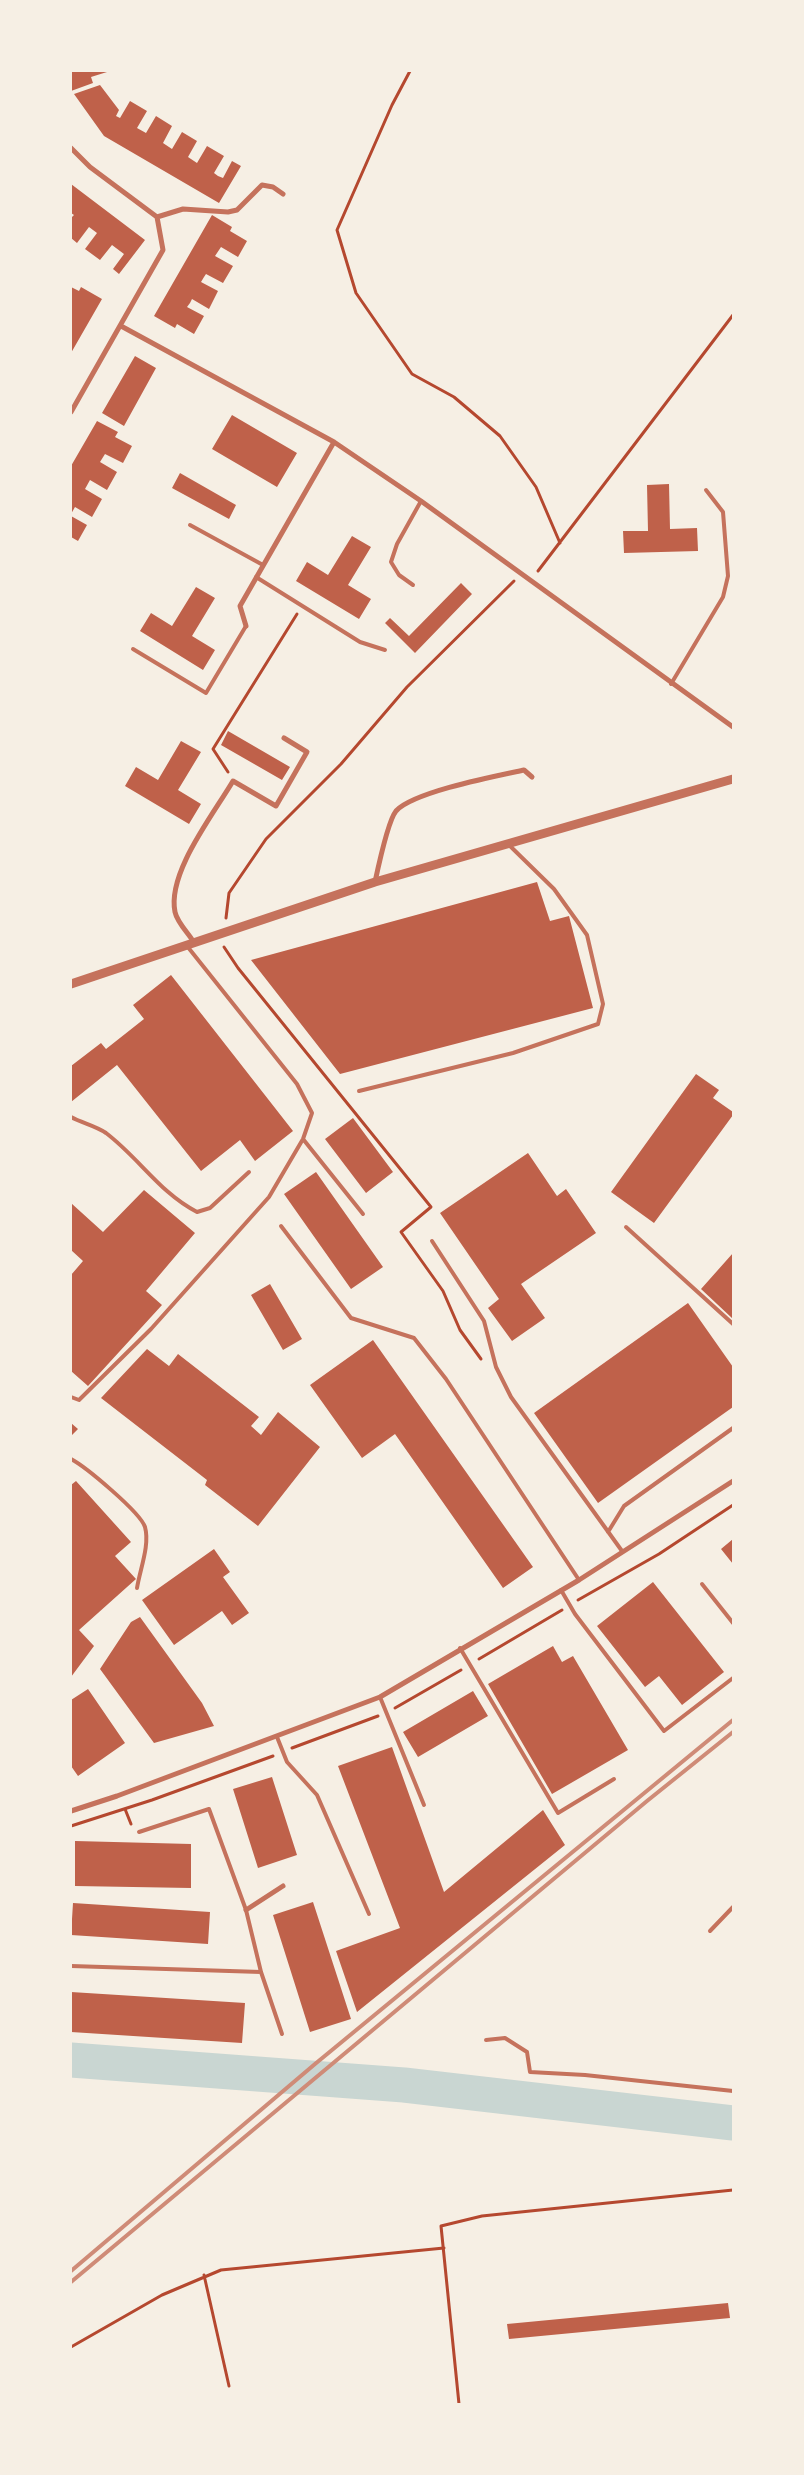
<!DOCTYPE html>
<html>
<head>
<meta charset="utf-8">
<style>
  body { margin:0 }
  #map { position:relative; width:804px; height:2475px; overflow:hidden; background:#f6efe4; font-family:Raleway,sans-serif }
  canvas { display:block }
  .frame { position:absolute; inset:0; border:72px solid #f6efe4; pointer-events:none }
</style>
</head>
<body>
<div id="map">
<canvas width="804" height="2475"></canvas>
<div class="frame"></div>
</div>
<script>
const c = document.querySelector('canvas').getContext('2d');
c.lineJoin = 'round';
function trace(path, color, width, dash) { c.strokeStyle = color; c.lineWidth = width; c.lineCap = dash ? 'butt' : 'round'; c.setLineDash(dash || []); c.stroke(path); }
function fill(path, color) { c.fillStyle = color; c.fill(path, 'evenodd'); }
trace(new Path2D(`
  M 71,2060 L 404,2085 L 733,2123`), '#c9d6d2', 35);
fill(new Path2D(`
  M 71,71 L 107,71 L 107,72 L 91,77 L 93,83 L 71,91 Z
  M 100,85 L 119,110 L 116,116 L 120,118 L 130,101 L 147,111 L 137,128 L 146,133 L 156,116 L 172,126 L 163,143 L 172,149 L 182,132 L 197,141 L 188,157 L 197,163 L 207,146 L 224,156 L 214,173 L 218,176 L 223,178 L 232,161 L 241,166 L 219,203 L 104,136 L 74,94 Z
  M 71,184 L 145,240 L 119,274 L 113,269 L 124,254 L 112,245 L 100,260 L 85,249 L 97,233 L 89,227 L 77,243 L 71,238 L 71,218 L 74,215 L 71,213 Z
  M 212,215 L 232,227 L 230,231 L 247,241 L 238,257 L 221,247 L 215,256 L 233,266 L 223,283 L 206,274 L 204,277 L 201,282 L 218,291 L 209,309 L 192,299 L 190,303 L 187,307 L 204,316 L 194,334 L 177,324 L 175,328 L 154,316 Z
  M 71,287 L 79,291 L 81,287 L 102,299 L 71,353 Z
  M 135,356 L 156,368 L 124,426 L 102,413 Z
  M 232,415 L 297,453 L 277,487 L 212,449 Z
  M 97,421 L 118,432 L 115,437 L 132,446 L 123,463 L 105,454 L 100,462 L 117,472 L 107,490 L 90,480 L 85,489 L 102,499 L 92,517 L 75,507 L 71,514 L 71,466 Z
  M 180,473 L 236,505 L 229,519 L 172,488 Z
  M 669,484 L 670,529 L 697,528 L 698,551 L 624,553 L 623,531 L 648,531 L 647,485 Z
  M 71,516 L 87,525 L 78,541 L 71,537 Z
  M 352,536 L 371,547 L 348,585 L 371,599 L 359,619 L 296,581 L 307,562 L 328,575 Z
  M 461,583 L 472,594 L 415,653 L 385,623 L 390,618 L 409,636 Z
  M 196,587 L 215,598 L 192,636 L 215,650 L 203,670 L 140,631 L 151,613 L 172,626 Z
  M 228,731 L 290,767 L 282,780 L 221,745 Z
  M 181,741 L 201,752 L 178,790 L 201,804 L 189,824 L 125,786 L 136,767 L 158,780 Z
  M 537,882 L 550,921 L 569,916 L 593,1008 L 340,1074 L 251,960 Z
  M 171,975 L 293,1131 L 255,1161 L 240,1140 L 201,1171 L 117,1065 L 71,1102 L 71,1066 L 101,1043 L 106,1049 L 144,1019 L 133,1005 Z
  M 696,1074 L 719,1090 L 713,1098 L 733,1112 L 733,1115 L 654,1223 L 611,1192 Z
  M 353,1118 L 393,1172 L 366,1193 L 325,1139 Z
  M 528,1153 L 557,1196 L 566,1189 L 596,1233 L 521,1284 L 545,1318 L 512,1341 L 488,1308 L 499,1299 L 440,1213 Z
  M 316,1172 L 383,1267 L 351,1289 L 284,1194 Z
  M 144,1190 L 195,1233 L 146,1291 L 162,1305 L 88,1386 L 71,1371 L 71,1275 L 83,1261 L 71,1250 L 71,1203 L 103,1232 Z
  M 733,1253 L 733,1319 L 701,1289 Z
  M 270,1284 L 302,1339 L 283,1350 L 251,1295 Z
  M 688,1303 L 733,1367 L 733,1407 L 598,1503 L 534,1413 Z
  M 373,1340 L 533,1567 L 503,1588 L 395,1434 L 362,1458 L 310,1385 Z
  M 147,1349 L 169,1366 L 178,1354 L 259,1417 L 251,1426 L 261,1435 L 278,1412 L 320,1447 L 258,1526 L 205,1485 L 207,1480 L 101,1398 Z
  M 71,1423 L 78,1429 L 71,1436 Z
  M 76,1481 L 131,1542 L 115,1556 L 136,1579 L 79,1630 L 94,1646 L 71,1677 L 71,1485 Z
  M 733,1539 L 733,1564 L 721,1549 Z
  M 214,1549 L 230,1572 L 223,1577 L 249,1613 L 232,1625 L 222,1611 L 174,1645 L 142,1600 Z
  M 653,1582 L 724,1672 L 682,1705 L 659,1676 L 645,1687 L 597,1626 Z
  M 140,1617 L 202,1703 L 214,1726 L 154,1743 L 100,1669 L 131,1622 Z
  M 553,1646 L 562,1662 L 573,1656 L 628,1750 L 552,1794 L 488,1684 Z
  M 88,1689 L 125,1743 L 78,1776 L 71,1766 L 71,1700 Z
  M 473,1691 L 488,1716 L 418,1757 L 403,1732 Z
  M 392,1747 L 444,1892 L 543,1810 L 565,1845 L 357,2012 L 336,1951 L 400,1928 L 338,1766 Z
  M 272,1777 L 297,1855 L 258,1868 L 233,1789 Z
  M 75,1841 L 191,1844 L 191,1888 L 75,1886 Z
  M 313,1902 L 351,2019 L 310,2032 L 273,1915 Z
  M 73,1903 L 210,1912 L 208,1944 L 71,1935 Z
  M 71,1992 L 245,2003 L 242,2043 L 71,2032 Z
  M 728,2303 L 730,2318 L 509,2339 L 507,2324 Z`), '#bf614a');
trace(new Path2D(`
  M 410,71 L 392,105 L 337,230 L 356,293 L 412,374 L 454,397 L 500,436 L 536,487 L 560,543
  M 538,571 L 733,315
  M 228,772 L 213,749 L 297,614
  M 226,918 L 229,893 L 266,839 L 341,764 L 407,687 L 514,581
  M 224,947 L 238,968 L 431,1207 L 401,1232 L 443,1291 L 460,1330 L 481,1359
  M 578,1600 L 659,1554 L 733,1505
  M 479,1659 L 562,1610
  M 395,1708 L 461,1670
  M 292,1748 L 378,1716
  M 125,1809 L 131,1824
  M 71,1826 L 152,1800 L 273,1756
  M 204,2275 L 229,2386
  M 71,2347 L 162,2295 L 221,2270 L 444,2248
  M 459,2404 L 441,2226 L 482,2216 L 733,2190`), '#b5482f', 3);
trace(new Path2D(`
  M 190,525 L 263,565
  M 256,577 L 360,642 L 385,650
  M 413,585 L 399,575 L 391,562 L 397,544 L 421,501
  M 133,649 L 206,693 L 246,626
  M 671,684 L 723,597 L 728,576 L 723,512 L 706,490
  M 359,1091 L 513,1053 L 598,1024 L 603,1004 L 587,935 L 554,889 L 509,845
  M 71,1117 C 82,1123 96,1126 106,1133 C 139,1158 160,1193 197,1212 L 210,1208 L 249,1172
  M 303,1139 L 363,1214
  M 281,1226 L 351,1318 L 414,1338 L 446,1379 L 579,1580
  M 626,1227 L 733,1324
  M 432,1241 L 484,1321 L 496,1367 L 511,1397 L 622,1551
  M 71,1397 L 79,1400 L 151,1329 L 269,1197 L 303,1139 L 312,1113 L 297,1084 L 187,946
  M 71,1459 C 86,1467 140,1512 145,1527 C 150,1545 140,1569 137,1588
  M 608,1532 L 624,1506 L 733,1428
  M 702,1584 L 733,1623
  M 561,1590 L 575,1614 L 664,1731 L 733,1678
  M 460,1648 L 558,1813 L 614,1779
  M 380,1697 L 424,1805
  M 277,1737 L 287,1762 L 317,1795 L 369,1914
  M 139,1832 L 209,1809 L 246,1910 L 261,1972 L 282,2034
  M 710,1931 L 733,1907
  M 71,1966 L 261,1972
  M 486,2040 L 505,2038 L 527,2052 L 530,2072 L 585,2075 L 733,2091`), '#c5725c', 4);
trace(new Path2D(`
  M 71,148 L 90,167 L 157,217 L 163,250 L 71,412
  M 157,217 L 183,209 L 228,212 L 237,210 L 262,185 L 273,187 L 283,194
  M 121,326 L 334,442 L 421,501 L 733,727
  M 246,626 L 240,606 L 334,442
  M 375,882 C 378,868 388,821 396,811 C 413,792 496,776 524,770 L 532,777
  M 193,941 C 188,933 177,922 175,912 C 167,873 213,815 233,781 L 276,806 L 307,752 L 284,738
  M 71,1811 L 117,1796 L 380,1697 L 579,1580 L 733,1481
  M 246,1910 L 283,1886`), '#c5725c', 5);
trace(new Path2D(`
  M 71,984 L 375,882 L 733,779`), '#c5725c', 9);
trace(new Path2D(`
  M 71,2271 L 315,2064 L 733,1720
  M 71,2282 L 647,1801 L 733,1732`), '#cf8b77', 4);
</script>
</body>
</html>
